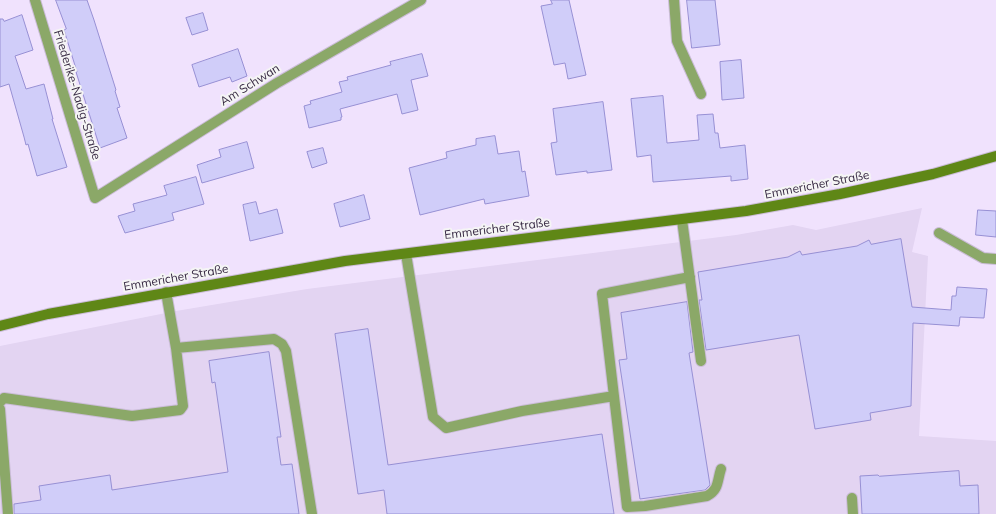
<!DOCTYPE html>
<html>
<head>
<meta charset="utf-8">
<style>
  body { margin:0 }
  canvas { display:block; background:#f0e2fd }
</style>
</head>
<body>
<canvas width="996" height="514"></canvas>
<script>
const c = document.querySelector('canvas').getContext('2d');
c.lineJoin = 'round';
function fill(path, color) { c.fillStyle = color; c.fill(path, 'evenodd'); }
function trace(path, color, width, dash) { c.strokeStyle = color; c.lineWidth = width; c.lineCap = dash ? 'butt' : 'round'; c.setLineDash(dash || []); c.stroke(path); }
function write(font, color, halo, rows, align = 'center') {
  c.font = font + ' Mulish,sans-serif'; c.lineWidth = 4; c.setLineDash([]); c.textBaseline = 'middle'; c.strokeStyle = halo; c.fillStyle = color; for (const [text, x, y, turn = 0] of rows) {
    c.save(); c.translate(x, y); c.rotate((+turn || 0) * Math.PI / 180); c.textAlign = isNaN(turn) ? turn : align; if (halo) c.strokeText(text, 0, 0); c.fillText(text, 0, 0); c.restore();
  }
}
fill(new Path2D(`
  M 922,208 L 912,252 L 928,256 L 919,436 L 996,441 L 996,514 L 0,514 L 0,346 L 176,311 L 307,289 L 736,235 L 793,225 L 816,230 Z`), '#e3d4f2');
const building = new Path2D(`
  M 56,0 L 87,0 L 94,20 L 116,90 L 115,91 L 120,107 L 117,108 L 127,138 L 100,148 L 76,72 L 77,72 L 64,30 L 66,29 Z
  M 551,0 L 569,0 L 586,75 L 568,79 L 565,63 L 554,65 L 541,6 L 552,4 Z
  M 687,0 L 715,0 L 720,45 L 692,48 Z
  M 203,13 L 208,30 L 192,35 L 186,18 Z
  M 22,15 L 33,50 L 15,56 L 26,89 L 44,84 L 53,119 L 52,119 L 67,167 L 37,176 L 28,144 L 26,145 L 24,137 L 9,84 L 0,87 L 0,19 L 3,19 L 4,21 Z
  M 238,49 L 247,76 L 232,82 L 230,77 L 199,87 L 192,65 Z
  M 422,54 L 428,76 L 411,80 L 418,110 L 402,114 L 397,94 L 340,109 L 342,117 L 341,117 L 341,120 L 309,128 L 304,106 L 311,104 L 310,101 L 342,92 L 339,82 L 348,80 L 347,77 L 391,65 L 390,62 Z
  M 741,60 L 744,98 L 722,100 L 720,62 Z
  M 663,96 L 667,143 L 699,140 L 697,115 L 713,114 L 715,133 L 718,133 L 720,148 L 745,145 L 748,179 L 731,181 L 731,176 L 653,182 L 651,155 L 637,157 L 631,99 Z
  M 603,102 L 612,170 L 587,173 L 587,171 L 556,175 L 551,143 L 557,142 L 553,109 Z
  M 495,136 L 498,154 L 519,151 L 522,172 L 525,171 L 529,196 L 485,204 L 484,199 L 420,215 L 409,168 L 447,158 L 446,152 L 476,145 L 476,139 Z
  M 247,142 L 254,168 L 202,183 L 197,165 L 221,157 L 219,150 Z
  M 323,148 L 327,163 L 312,168 L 307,152 Z
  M 196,177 L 204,204 L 172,213 L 174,220 L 125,233 L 118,216 L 135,211 L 133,204 L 167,195 L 164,186 Z
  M 364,195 L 370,219 L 340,227 L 334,204 Z
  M 256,202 L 259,214 L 277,209 L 283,233 L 250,241 L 243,205 Z
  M 978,210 L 996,211 L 996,237 L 976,235 Z
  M 901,239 L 912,307 L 951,310 L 952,296 L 956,296 L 957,287 L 987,289 L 984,318 L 960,317 L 959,326 L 913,323 L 911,406 L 870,413 L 871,420 L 815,429 L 799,335 L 706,350 L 699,300 L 702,300 L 698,272 L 788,257 L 800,251 L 802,255 L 857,246 L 869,240 L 871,244 Z
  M 687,302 L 693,352 L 689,353 L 710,485 L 705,490 L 640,499 L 619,360 L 627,359 L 621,313 Z
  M 368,329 L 388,465 L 602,434 L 614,514 L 387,514 L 384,490 L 358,494 L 335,334 Z
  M 269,352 L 281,437 L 277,437 L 281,465 L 292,464 L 299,514 L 14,514 L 14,504 L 41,500 L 39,486 L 110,475 L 112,490 L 228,472 L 215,382 L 212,383 L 209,361 Z
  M 959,471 L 960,486 L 978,485 L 979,514 L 862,514 L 860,476 L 878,475 L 879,476 Z`);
fill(building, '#d0cdf9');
trace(building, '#9790d4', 1);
const lane = new Path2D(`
  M 674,0 L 677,41 L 701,94
  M 682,220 L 701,361
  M 406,254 L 433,417 L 446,428 L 522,411 L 614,396
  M 690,277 L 602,294 L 627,507 L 645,506 L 707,496 C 719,490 717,481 721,469
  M 166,292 L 176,348 L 274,339 L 282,344 L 286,351 L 312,514
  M 0,402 L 4,398 L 132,416 L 180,410 L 183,406 L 176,348
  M 0,409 L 8,514
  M 852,498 L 853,514`);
const street = new Path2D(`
  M 35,0 L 95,198 L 277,83 L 421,0
  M 939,233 L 983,258 L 996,259`);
const secondary = new Path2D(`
  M 0,326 L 48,314 L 345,261 L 746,211 L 840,194 L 933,174 L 996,156`);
trace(lane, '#cbbdd8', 12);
trace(street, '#cbbdd8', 12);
trace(secondary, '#cbbdd8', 12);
trace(lane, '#8ba868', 10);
trace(street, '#8ba868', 10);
trace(secondary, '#5f8716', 10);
write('12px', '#372943', '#f5f5f5', [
  ["Am Schwan",250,85,-32],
  ["Friederike-Nadig-Straße",77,95,73],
  ["Emmericher Straße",817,185,-11],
  ["Emmericher Straße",497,229,-7],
  ["Emmericher Straße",176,278,-10]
]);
</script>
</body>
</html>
